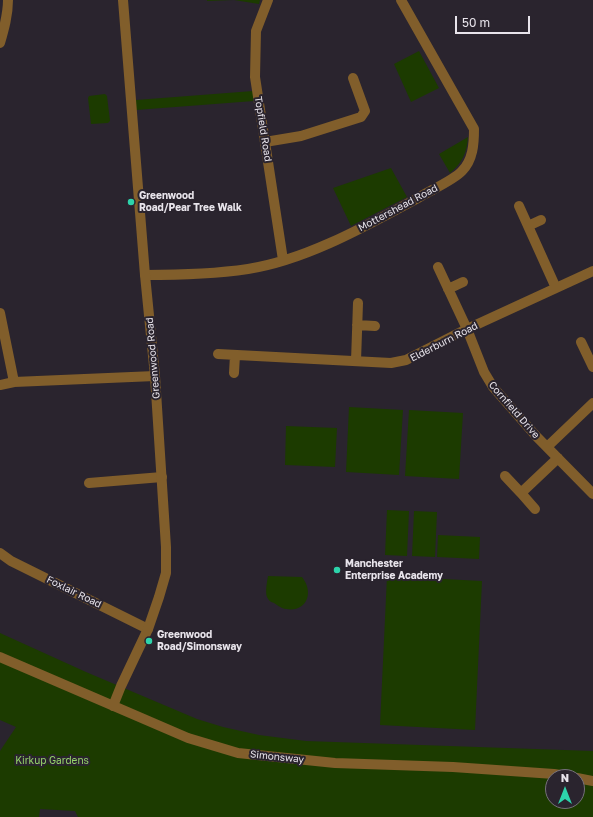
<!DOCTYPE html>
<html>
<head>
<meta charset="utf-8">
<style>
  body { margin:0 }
  #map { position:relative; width:593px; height:817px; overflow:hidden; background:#2a242e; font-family:"Golos Text",sans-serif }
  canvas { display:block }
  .north { position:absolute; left:545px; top:769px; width:40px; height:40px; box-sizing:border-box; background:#2a242e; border:1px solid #76717a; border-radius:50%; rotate:0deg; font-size:11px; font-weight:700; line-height:16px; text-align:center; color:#e8e4eb }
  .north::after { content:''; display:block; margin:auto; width:14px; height:18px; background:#2dd4ab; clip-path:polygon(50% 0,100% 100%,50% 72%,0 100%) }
  .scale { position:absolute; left:455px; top:16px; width:75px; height:18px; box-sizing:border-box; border:2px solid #e8e4eb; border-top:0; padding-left:5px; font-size:12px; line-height:14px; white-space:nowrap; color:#e8e4eb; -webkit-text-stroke:3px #2a242e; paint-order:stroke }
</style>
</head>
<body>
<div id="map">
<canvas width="593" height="817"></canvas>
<div class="north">N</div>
<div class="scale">50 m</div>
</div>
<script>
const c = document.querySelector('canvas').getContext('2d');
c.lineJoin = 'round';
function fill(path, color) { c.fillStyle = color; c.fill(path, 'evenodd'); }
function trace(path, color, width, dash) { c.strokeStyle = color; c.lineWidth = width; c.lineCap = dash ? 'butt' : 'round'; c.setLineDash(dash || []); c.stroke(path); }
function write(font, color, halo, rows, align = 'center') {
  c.font = font + ' "Golos Text",sans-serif'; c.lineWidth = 4; c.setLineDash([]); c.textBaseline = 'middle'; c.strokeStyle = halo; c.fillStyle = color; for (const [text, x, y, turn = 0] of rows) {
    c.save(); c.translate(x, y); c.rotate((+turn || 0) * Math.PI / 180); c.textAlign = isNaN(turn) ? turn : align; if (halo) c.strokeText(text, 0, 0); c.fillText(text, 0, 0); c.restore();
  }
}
fill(new Path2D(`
  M 207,0 L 260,0 L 259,4 L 234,0 L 207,1 Z
  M 419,51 L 439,88 L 411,102 L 394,64 Z
  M 253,91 L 254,101 L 136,110 L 136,100 Z
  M 105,94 L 107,96 L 110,121 L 108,123 L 91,124 L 88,98 L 89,96 Z
  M 468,137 C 467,153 462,163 450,173 L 439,154 Z
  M 391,168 L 407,197 L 351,226 L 333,188 Z
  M 349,407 L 403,410 L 399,475 L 346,472 Z
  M 409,410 L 463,413 L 459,479 L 405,476 Z
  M 286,426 L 337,428 L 335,467 L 285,465 Z
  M 387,510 L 409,511 L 407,556 L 385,555 Z
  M 414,511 L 437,512 L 435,557 L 412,556 Z
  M 438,535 L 480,537 L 479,559 L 437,557 Z
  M 268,576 L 302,577 C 316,595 304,615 282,608 C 280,607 277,605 274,603 C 271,602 269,601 267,597 C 265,592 267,582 268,576 Z
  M 387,576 L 482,581 L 475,730 L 380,725 Z
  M 0,633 L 86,672 L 197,719 L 223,727 L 259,735 L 306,741 L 593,751 L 593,817 L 78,817 L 75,811 L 40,809 L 39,817 L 0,817 L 0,751 L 16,727 L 0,720 ZM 553,777 L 577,777 L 577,801 L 553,801 Z`), '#1c3b00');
trace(new Path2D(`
  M 268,0 L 256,31 L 255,77 L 283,260
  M 0,43 C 4,29 8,15 8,0
  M 265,142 L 301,136 L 361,117 L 365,111 L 353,78
  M 519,206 L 556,288
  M 528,226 L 541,220
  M 438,267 L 467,329 L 484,372 L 493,387 L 536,436 L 593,494
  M 145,275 C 179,275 214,274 248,269 C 306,260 366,226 418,198 C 429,191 454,180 462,171 C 473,160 474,144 474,129 L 401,0
  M 448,289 L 463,282
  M 0,313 L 14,382
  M 357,325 L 375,326
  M 581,342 L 593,367
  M 218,354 L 391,363 L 406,360 L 467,329 L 593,271
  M 356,361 L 358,303
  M 234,373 L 235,355
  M 0,385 L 14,382 L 155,376
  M 547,447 L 593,403
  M 505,476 L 521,493 L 558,458
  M 89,483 L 162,477
  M 521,493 L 535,509
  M 0,553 L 11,561 L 148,629`), '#815e2b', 10);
trace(new Path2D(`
  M 0,657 L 188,738 L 238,753 L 335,763 L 453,767 L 554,774 L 573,777
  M 113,706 L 121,686 L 148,629 L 159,597 L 166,573 L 166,547 L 155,376 L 145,275 L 123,0
  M 577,778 L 593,781`), '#815e2b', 10);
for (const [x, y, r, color] of [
  [131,202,4,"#2dd4ab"],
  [337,570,4,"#2dd4ab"],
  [149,641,4,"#2dd4ab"]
]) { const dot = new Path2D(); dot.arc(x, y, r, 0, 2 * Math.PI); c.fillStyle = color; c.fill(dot); trace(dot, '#2a242e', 1.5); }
write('10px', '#e8e4eb', '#2a242e', [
  ["Topfield Road",263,129,81],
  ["Mottershead Road",398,208,-28],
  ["Elderburn Road",444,342,-27],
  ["Greenwood Road",153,358,-95],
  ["Cornfield Drive",514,410,49],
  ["Foxlair Road",74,592,26],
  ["Simonsway",277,757,6]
]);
write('bold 10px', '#e8e4eb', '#2a242e', [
  ["Greenwood",139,196],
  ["Road/Pear Tree Walk",139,208],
  ["Manchester",345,564],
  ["Enterprise Academy",345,576],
  ["Greenwood",157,635],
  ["Road/Simonsway",157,647]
], 'left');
write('10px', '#95d36b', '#2a242e', [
  ["Kirkup Gardens",52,761]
]);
</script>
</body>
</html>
